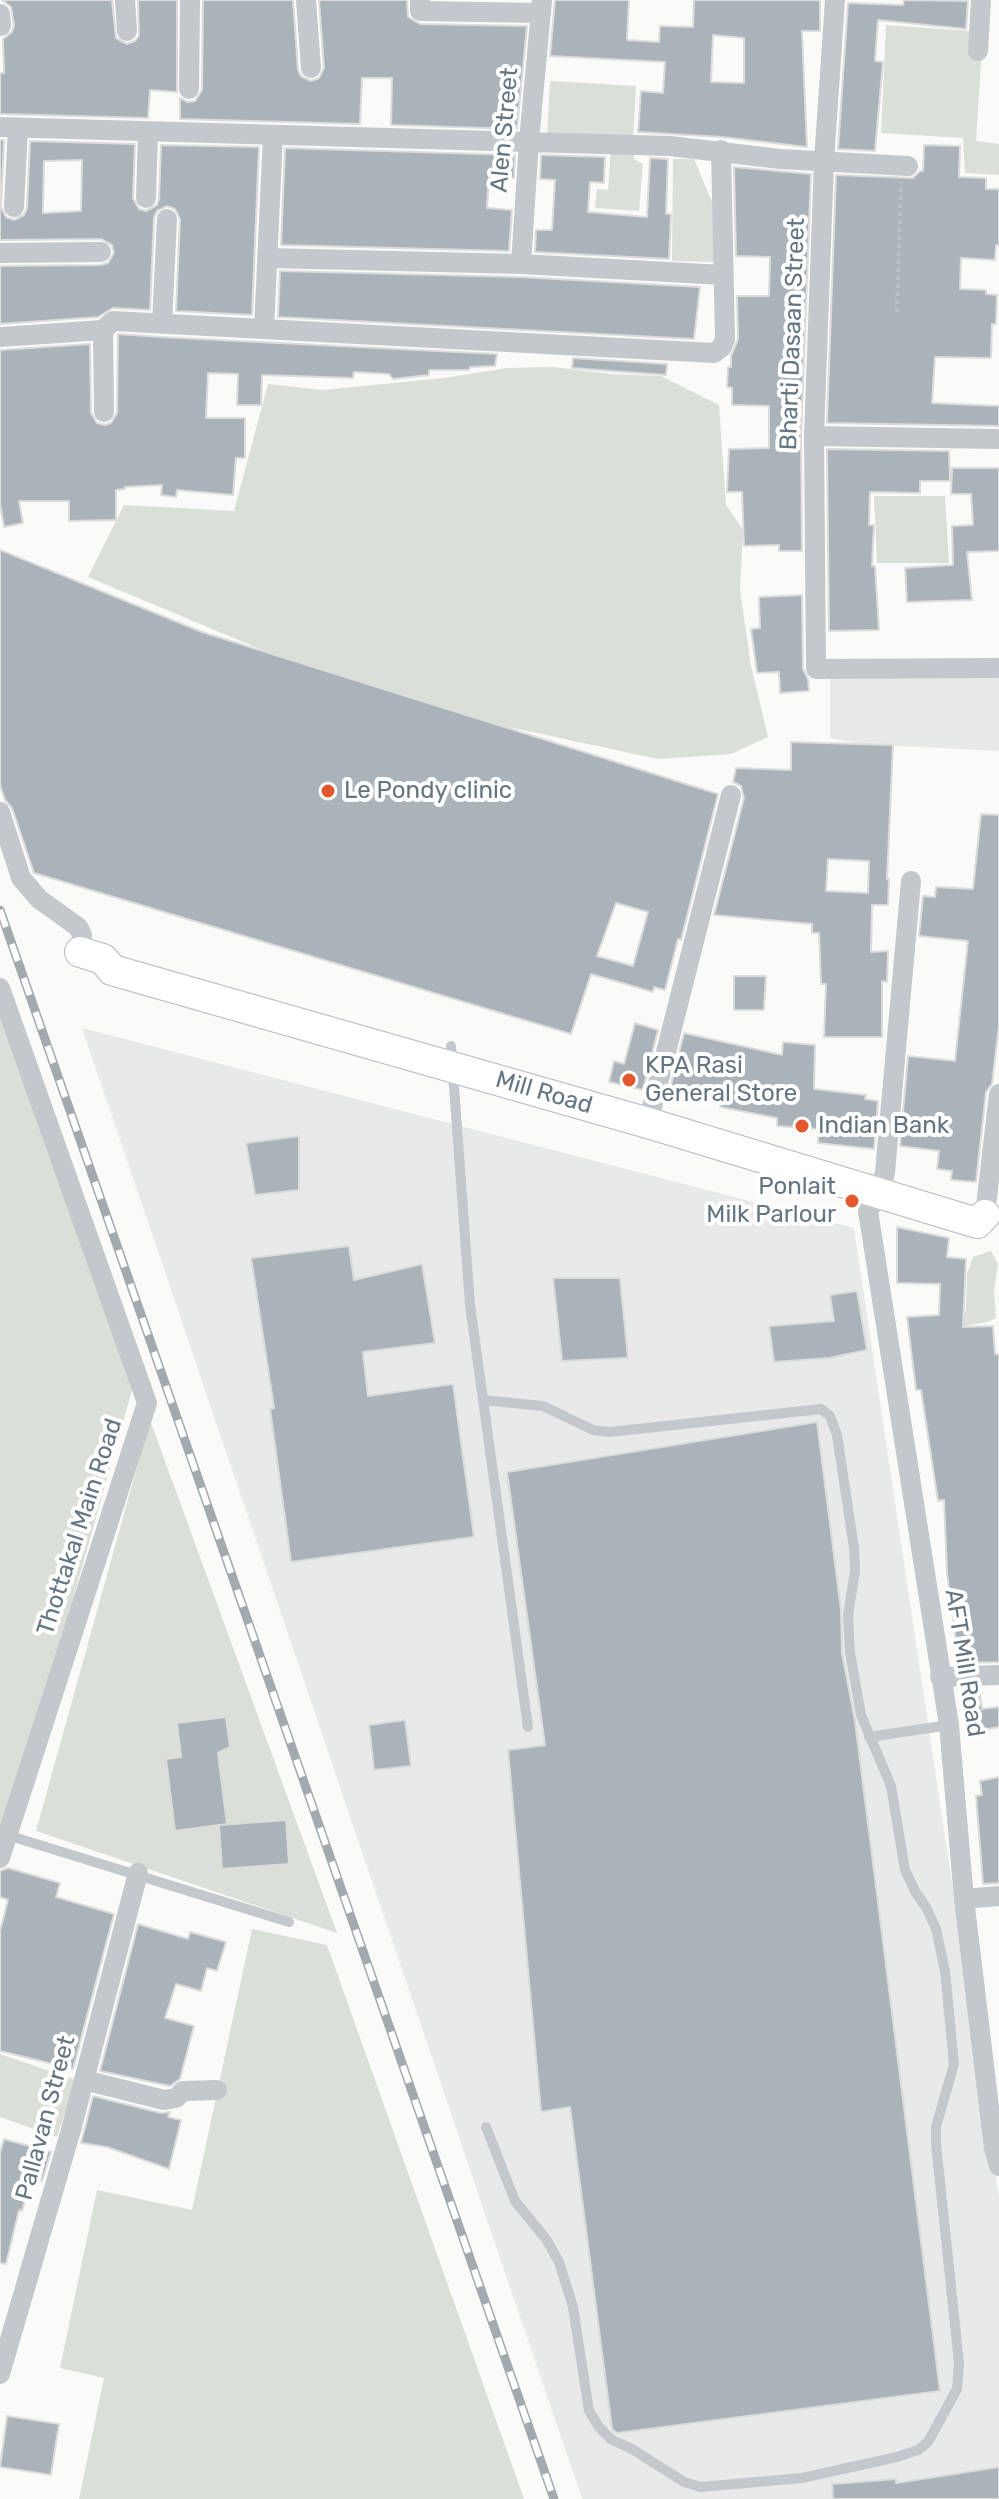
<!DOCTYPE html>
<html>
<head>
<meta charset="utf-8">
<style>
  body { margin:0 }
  canvas { display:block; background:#fafaf8 }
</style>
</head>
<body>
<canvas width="999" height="2499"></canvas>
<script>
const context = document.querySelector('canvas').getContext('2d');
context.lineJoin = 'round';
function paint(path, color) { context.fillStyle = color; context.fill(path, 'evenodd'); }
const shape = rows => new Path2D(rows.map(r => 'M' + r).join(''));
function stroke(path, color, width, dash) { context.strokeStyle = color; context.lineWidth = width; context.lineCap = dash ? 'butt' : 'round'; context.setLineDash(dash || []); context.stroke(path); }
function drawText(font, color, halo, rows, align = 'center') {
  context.font = font + ' Rubik,sans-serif'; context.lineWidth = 8; context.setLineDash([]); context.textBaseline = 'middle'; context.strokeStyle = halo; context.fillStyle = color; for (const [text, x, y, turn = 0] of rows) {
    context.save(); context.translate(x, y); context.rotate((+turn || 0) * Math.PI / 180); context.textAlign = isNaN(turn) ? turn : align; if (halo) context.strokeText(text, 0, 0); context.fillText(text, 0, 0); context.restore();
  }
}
paint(shape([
  [999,667,999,751,863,744,830,738,830,669],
  [82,1028,854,1228,999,2198,999,2499,582,2499]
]), '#e8e9e9');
paint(shape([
  [886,25,983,32,976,141,999,144,999,175,965,173,963,138,881,133],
  [550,81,636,86,633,142,547,137],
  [611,149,634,151,634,159,643,164,639,211,595,208,597,189,608,190],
  [673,159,694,159,715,209,714,262,672,261],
  [553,367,610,374,661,376,719,405,726,505,743,530,740,590,751,666,768,737,731,754,658,759,504,726,303,667,88,577,124,505,234,511,268,384,323,390,444,378,507,368],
  [874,496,945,496,949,563,877,563],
  [0,1012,132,1390,0,1858],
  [991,1251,998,1264,994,1290,996,1318,988,1322,965,1326,965,1350,956,1352,966,1308,967,1274,973,1257],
  [150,1420,337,1933,36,1831],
  [252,1929,327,1945,524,2499,79,2499,104,2378,60,2368,97,2190,192,2210],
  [0,2054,76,2080,57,2137,0,2117]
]), '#dadfd7');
const building = shape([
  [2,0,112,0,116,38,127,44,135,41,139,36,138,0,177,0,177,92,150,90,148,118,0,114,0,73,4,73,3,39,12,32,14,25,11,7,2,0],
  [203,0,293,0,298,70,301,76,311,81,319,78,324,68,319,0,407,0,408,17,420,24,527,26,517,129,391,125,392,78,362,78,360,124,180,119,180,98,188,102,195,101,202,90,203,0],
  [555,0,629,0,627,40,659,42,660,26,693,27,694,0,820,0,820,31,802,31,807,147,722,137,638,132,641,91,663,93,665,62,550,56,555,0],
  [713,35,744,38,744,83,711,82,713,35],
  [904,0,968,1,966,29,878,20,875,61,883,62,875,151,838,149,848,3,903,5,904,0],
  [0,140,4,140,1,207,6,217,14,220,24,215,27,208,30,141,135,144,133,198,139,209,146,211,157,205,159,199,161,145,259,147,252,315,176,311,180,219,175,209,167,206,157,211,154,218,150,310,113,308,98,317,0,324,0,266,101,265,108,263,114,253,112,245,101,239,0,240,0,140],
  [82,160,81,211,43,213,44,161,82,160],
  [924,145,960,146,959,177,986,178,986,189,999,189,999,245,996,245,995,260,961,258,960,289,986,290,986,294,997,295,996,324,992,324,991,358,935,357,932,403,999,406,999,426,827,423,836,175,913,178,920,171,923,171,924,145],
  [285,148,515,155,514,178,489,176,487,208,512,210,509,251,281,245,285,148],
  [541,155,605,157,604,183,590,182,588,212,647,217,650,158,668,159,666,214,671,214,669,259,535,252,536,230,552,230,555,180,540,179,541,155],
  [734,167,811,174,801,436,802,551,779,551,779,545,744,546,742,492,727,492,729,449,769,448,769,406,732,405,732,388,727,387,728,367,731,367,731,356,738,339,737,296,769,296,770,257,736,256,734,167],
  [280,271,520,277,700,287,694,339,278,317,280,271],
  [118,334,161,337,497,354,495,366,470,367,469,370,429,370,429,375,393,379,389,374,354,372,353,378,262,375,261,405,237,405,238,374,208,373,206,418,245,418,245,458,236,458,233,495,177,490,176,497,161,495,162,485,125,487,125,489,116,490,116,520,69,521,69,501,19,501,23,523,4,527,0,504,0,350,90,344,91,413,97,423,105,425,111,423,117,413,118,334],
  [573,358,667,364,666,375,572,368,573,358],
  [827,449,949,451,950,481,920,481,920,493,870,492,869,525,874,525,872,566,875,566,879,630,829,631,827,449],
  [952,468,999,468,999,551,967,552,972,600,907,602,905,568,953,565,952,526,973,525,971,494,951,494,952,468],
  [0,550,202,632,718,794,681,940,678,939,665,990,654,987,653,992,591,974,571,1034,34,873,12,808,5,800,0,785,0,550],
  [616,903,648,912,633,966,597,956,616,903],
  [802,595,803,669,808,679,809,691,780,693,779,672,757,673,751,629,760,628,759,597,802,595],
  [791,742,893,745,887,879,889,879,888,905,872,905,871,952,888,951,887,982,882,981,882,1037,824,1037,826,984,821,984,819,933,812,933,812,924,714,915,744,798,741,786,733,782,736,768,791,770,791,742],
  [828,859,869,861,868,893,826,891,828,859],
  [981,814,999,815,999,1025,992,1084,986,1092,976,1182,951,1180,952,1171,937,1169,939,1151,900,1146,908,1056,955,1061,968,941,919,936,923,896,935,897,936,887,973,889,981,814],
  [734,976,766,976,764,1010,734,1010,734,976],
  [635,1023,658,1030,643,1090,609,1082,614,1061,624,1064,635,1023],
  [684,1033,782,1055,783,1042,815,1045,814,1089,866,1095,865,1099,878,1101,874,1149,818,1143,819,1129,777,1126,777,1118,720,1107,721,1101,686,1094,685,1098,669,1093,684,1033],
  [299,1136,299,1190,255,1195,246,1143,299,1136],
  [897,1227,949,1238,947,1257,966,1259,963,1327,993,1326,995,1354,999,1354,999,1662,959,1663,947,1573,944,1500,938,1501,921,1390,916,1390,907,1317,939,1315,940,1284,897,1283,897,1227],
  [349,1246,354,1280,422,1264,435,1343,363,1352,368,1396,453,1384,474,1537,291,1562,270,1409,274,1408,251,1258,349,1246],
  [553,1278,620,1278,628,1358,562,1361,553,1278],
  [857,1291,867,1350,829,1358,774,1362,769,1326,834,1321,830,1295,857,1291],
  [817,1422,841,1610,842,1653,855,1721,940,2391,617,2433,612,2429,570,2107,541,2112,508,1750,545,1745,507,1472,817,1422],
  [963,1689,979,1689,982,1709,999,1707,999,1727,969,1732,963,1689],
  [226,1717,230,1747,218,1753,227,1824,220,1825,286,1820,289,1864,222,1869,219,1825,175,1831,166,1759,181,1757,177,1723,226,1717],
  [405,1720,411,1766,374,1770,369,1725,405,1720],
  [999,1777,999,1883,983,1884,976,1796,982,1795,980,1781,999,1777],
  [8,1868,60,1883,56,1897,114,1914,73,2069,0,2051,0,1931,8,1900,0,1897,0,1871,8,1868],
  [138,1924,188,1939,190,1932,226,1942,217,1971,207,1968,201,1991,176,1984,165,2018,194,2026,180,2079,170,2086,100,2071,138,1924],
  [93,2096,161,2113,170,2112,168,2117,181,2120,169,2169,107,2147,81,2143,93,2096],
  [4,2139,51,2152,42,2181,37,2180,35,2187,29,2185,22,2211,19,2210,6,2264,0,2263,0,2153,4,2139],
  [7,2416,59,2424,51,2475,0,2467,7,2416],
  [999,2467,999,2499,833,2499,832,2484,896,2479,896,2483,999,2467]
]);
paint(building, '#aab3b9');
stroke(building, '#dcdcda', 2);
const secondary = shape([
  [80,952,103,959,112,970,648,1123,977,1223,985,1215]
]);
stroke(secondary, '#b3babf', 32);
stroke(shape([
  [897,312,901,182]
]), '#bbbfc2', 4, [4, 4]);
stroke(shape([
  [451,1046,470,1305,528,1727],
  [483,1400,543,1406,593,1430,610,1432,821,1409,830,1416,837,1435,854,1548,855,1571,848,1615,850,1652,861,1715,891,1786,905,1870,916,1893,926,1907,936,1929,945,1971,954,2064,936,2127,936,2144,959,2363,957,2389,928,2442,918,2450,897,2457,802,2478,700,2487,684,2482,632,2449,612,2440,599,2427,589,2411,573,2307,559,2262,546,2239,515,2201,486,2127],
  [869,1737,949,1725],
  [7,1835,289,1922]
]), '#c3c8cc', 10);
stroke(shape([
  [125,0,127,31],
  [306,0,311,68],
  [420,0,420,11,541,13],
  [835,0,824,161,814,436,816,669,999,668],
  [0,14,1,26],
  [978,51,981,0],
  [189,89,190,0],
  [0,127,670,146,780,159,908,166],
  [146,198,148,131],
  [14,207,18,128],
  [0,253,101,252],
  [268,258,521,264,723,275],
  [521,264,529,141,542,0],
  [162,324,167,219],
  [264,329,273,135],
  [103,330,104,412],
  [0,337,103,330,113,321,714,353,722,347,725,339,721,150],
  [814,436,999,439],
  [0,812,21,878,39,899,78,927,82,935,80,952],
  [911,881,885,1172,880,1192,868,1211,949,1725,964,1899,994,2148,999,2166],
  [0,988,147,1403,0,1858],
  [648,1123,731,795],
  [985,1215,999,1094],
  [940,1677,999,1675],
  [964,1899,999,1896],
  [84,2080,164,2100,176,2098,183,2091,217,2090],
  [0,2374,71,2130,138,1873]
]), '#c3c8cc', 20);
stroke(secondary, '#fff', 30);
const rail = shape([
  [0,910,554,2499]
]);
stroke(rail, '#a2aab0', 9);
stroke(rail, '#fff', 6, [18]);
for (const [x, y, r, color] of [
  [328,791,8,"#e4572e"],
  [629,1080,8,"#e4572e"],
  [802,1126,8,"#e4572e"],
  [852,1201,8,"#e4572e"]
]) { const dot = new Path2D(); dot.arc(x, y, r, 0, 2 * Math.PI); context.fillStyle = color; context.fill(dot); stroke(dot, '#fff', 3); }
drawText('24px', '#657683', '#fff', [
  ["Alen Street",505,130,-85],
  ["Bharti Dasaan Street",793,334,-88],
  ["Mill Road",544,1093,16],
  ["Thottakal Main Road",80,1527,-72],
  ["AFT Mill Road",964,1663,81],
  ["Pallavan Street",46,2118,-75]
]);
drawText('24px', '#657683', '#fff', [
  ["Le Pondy clinic",344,791],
  ["KPA Rasi",645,1066],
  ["General Store",645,1094],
  ["Indian Bank",818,1126],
  ["Ponlait",836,1187,"right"],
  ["Milk Parlour",836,1215,"right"]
], 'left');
</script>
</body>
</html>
